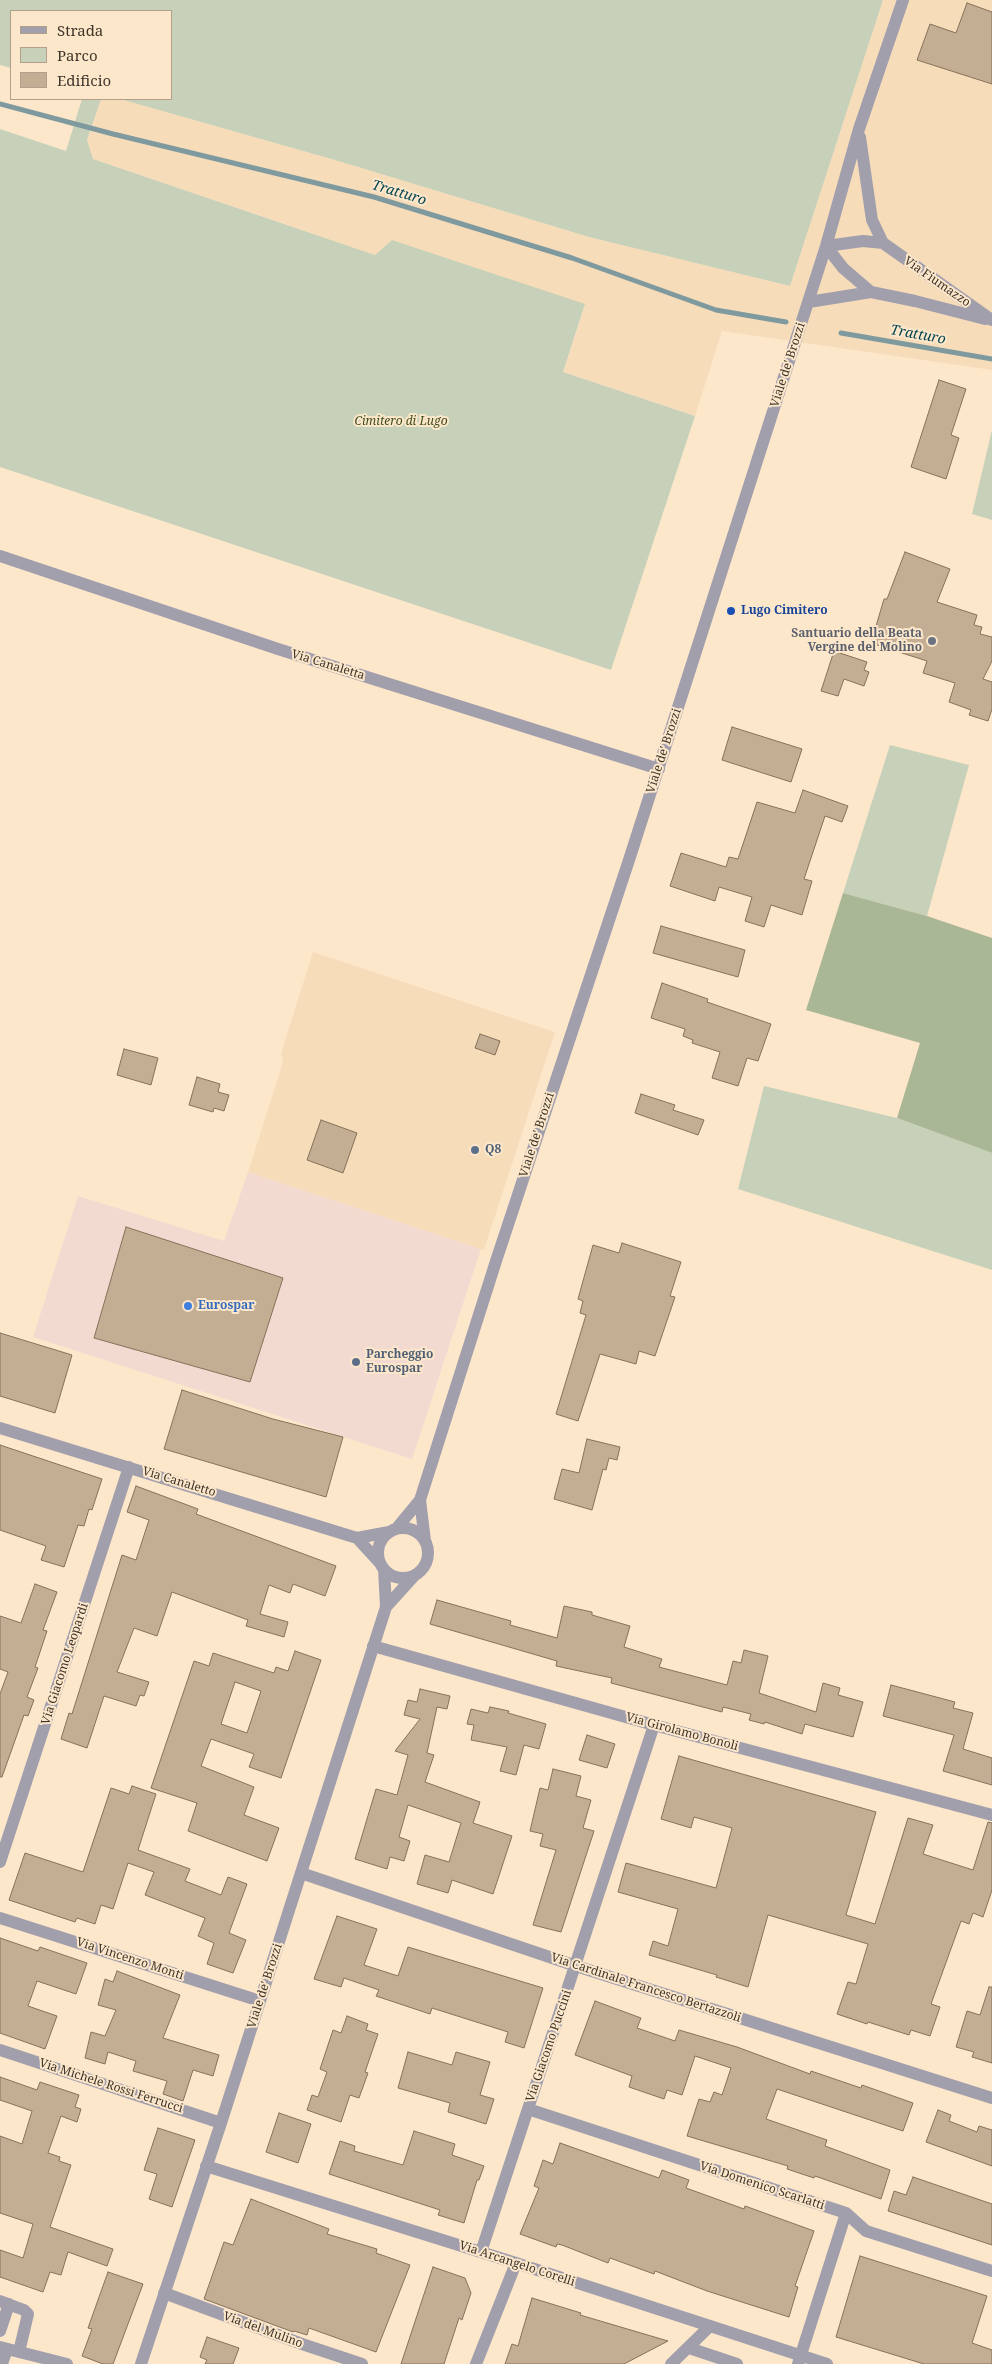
<!DOCTYPE html>
<html>
<head>
<meta charset="utf-8">
<style>
  body { margin:0 }
  #map { position:relative; width:992px; height:2364px; overflow:hidden; background:#fde7cb; font-family:"Noto Serif",serif }
  canvas { display:block }
  .legend { position:absolute; left:10px; top:10px; width:162px; height:90px; box-sizing:border-box; background:#fde7cb; border:1px solid #b1a08b; margin:0; padding:6px 9px; list-style:none; font-size:15px; color:#3e352b }
  .legend li { display:flex; align-items:center; gap:10px; height:25px }
  .legend b { width:25px; border:1px solid #b1a08b }
</style>
</head>
<body>
<div id="map">
<canvas width="992" height="2364"></canvas>
<ul class="legend">
<li><b style="height:6px;background:#a29fad"></b>Strada</li>
<li><b style="height:14px;background:#c7d1b9"></b>Parco</li>
<li><b style="height:14px;background:#c3ae94"></b>Edificio</li>
</ul>
</div>
<script>
const context = document.querySelector('canvas').getContext('2d');
context.lineJoin = 'round';
function paint(path, color) { context.fillStyle = color; context.fill(path, 'evenodd'); }
const shape = rows => new Path2D(rows.map(r => 'M' + r).join(''));
function stroke(path, color, width, dash) { context.strokeStyle = color; context.lineWidth = width; context.lineCap = dash ? 'butt' : 'round'; context.setLineDash(dash || []); context.stroke(path); }
function drawText(font, color, halo, rows, align = 'center') {
  context.font = font + ' "Noto Serif",serif'; context.lineWidth = 4; context.setLineDash([]); context.textBaseline = 'middle'; context.strokeStyle = halo; context.fillStyle = color; for (const [text, x, y, turn = 0] of rows) {
    context.save(); context.translate(x, y); context.rotate((+turn || 0) * Math.PI / 180); context.textAlign = isNaN(turn) ? turn : align; if (halo) context.strokeText(text, 0, 0); context.fillText(text, 0, 0); context.restore();
  }
}
paint(shape([
  [248,1172,481,1249,412,1459,33,1337,78,1196,224,1241]
]), '#f3dad1');
paint(shape([
  [883,0,992,0,992,370,722,331,695,416,563,372,585,305,392,240,375,255,93,159,87,140,101,99,120,99,335,160,589,237,790,286],
  [313,952,555,1032,484,1250,248,1172,283,1062,281,1053]
]), '#f7dcba');
paint(shape([
  [0,0,883,0,790,286,589,237,335,160,120,99,171,99,171,11,11,11,11,68,0,65],
  [82,99,101,99,87,140,93,159,375,255,392,240,585,304,563,372,695,416,611,670,0,467,0,129,66,151],
  [992,430,992,520,972,514],
  [890,745,969,765,927,916,843,893],
  [764,1086,897,1118,992,1153,992,1270,738,1189]
]), '#c7d1b9');
paint(shape([
  [843,893,927,916,992,938,992,1153,897,1118,920,1043,806,1010]
]), '#aab796');
stroke(shape([
  [0,104,113,134,374,197,572,258,716,310,786,322],
  [841,333,992,359]
]), '#7f9a9f', 5);
const building = shape([
  [967,3,992,12,992,84,917,60,930,24,956,33,967,3],
  [939,380,966,389,951,435,959,438,946,479,911,467,939,380],
  [905,552,950,569,937,602,977,615,974,625,982,627,980,634,992,637,992,661,983,679,992,682,992,709,988,721,969,715,971,710,949,702,955,683,923,673,927,661,871,643,884,599,887,599,905,552],
  [834,651,867,662,864,670,869,672,864,686,844,679,838,696,821,691,834,651],
  [732,727,802,749,791,782,722,760,732,727],
  [803,790,848,806,842,822,825,816,804,879,812,881,802,915,771,905,764,927,745,921,752,897,719,887,715,901,670,886,681,853,726,867,729,857,738,859,757,802,795,813,803,790],
  [661,926,745,950,738,977,653,953,661,926],
  [662,983,708,999,707,1002,771,1024,758,1061,747,1058,738,1086,712,1078,720,1052,692,1043,693,1040,683,1036,685,1029,651,1018,662,983],
  [480,1034,500,1041,495,1055,475,1048,480,1034],
  [124,1049,158,1058,151,1085,117,1075,124,1049],
  [197,1077,220,1084,218,1092,229,1095,224,1111,214,1108,213,1112,189,1105,197,1077],
  [641,1094,675,1105,673,1110,704,1120,698,1135,635,1113,641,1094],
  [321,1120,357,1133,343,1173,307,1160,321,1120],
  [126,1227,283,1278,250,1382,94,1338,126,1227],
  [622,1243,681,1262,670,1296,675,1297,655,1356,639,1351,636,1364,600,1354,578,1421,556,1414,586,1315,580,1313,583,1301,578,1299,593,1245,619,1253,622,1243],
  [0,1333,72,1355,55,1413,0,1396,0,1333],
  [182,1390,273,1419,343,1437,326,1497,164,1449,182,1390],
  [587,1439,620,1447,617,1460,609,1458,606,1470,603,1469,592,1510,554,1499,562,1469,579,1473,587,1439],
  [0,1445,102,1479,92,1510,89,1509,84,1526,78,1525,64,1567,41,1560,46,1546,0,1530,0,1445],
  [136,1486,198,1509,196,1514,336,1566,325,1596,293,1584,290,1593,269,1585,260,1614,288,1622,284,1637,246,1626,248,1620,172,1592,157,1636,134,1628,117,1672,149,1682,144,1696,140,1695,136,1706,104,1696,87,1748,61,1739,69,1713,72,1714,122,1555,136,1560,149,1520,127,1512,136,1486],
  [35,1584,57,1592,43,1630,47,1631,35,1667,38,1668,27,1697,34,1700,28,1716,24,1715,2,1777,0,1777,0,1694,8,1672,0,1669,0,1616,21,1623,35,1584],
  [437,1600,511,1621,510,1625,557,1638,564,1606,592,1612,592,1615,630,1626,624,1647,662,1659,659,1667,727,1685,733,1661,741,1663,744,1650,768,1656,759,1693,816,1712,823,1683,840,1688,838,1695,863,1702,853,1737,805,1724,802,1734,765,1722,764,1724,749,1720,751,1714,723,1707,722,1712,611,1683,612,1678,556,1666,557,1661,430,1624,437,1600],
  [295,1651,321,1660,281,1778,249,1767,254,1754,211,1739,201,1766,254,1787,244,1815,279,1828,267,1861,188,1831,197,1803,151,1788,194,1661,209,1666,213,1653,274,1673,276,1667,288,1671,295,1651],
  [235,1682,261,1691,247,1733,221,1724,235,1682],
  [891,1685,955,1702,953,1708,973,1713,963,1749,992,1758,992,1785,943,1771,954,1735,883,1716,891,1685],
  [420,1689,450,1696,447,1709,437,1707,427,1753,434,1755,425,1782,480,1802,473,1823,512,1836,493,1894,452,1880,448,1893,417,1884,425,1855,449,1862,461,1823,408,1805,399,1837,410,1841,404,1861,390,1857,387,1869,355,1859,376,1789,397,1795,408,1755,395,1751,420,1719,404,1715,408,1700,417,1702,420,1689],
  [490,1707,509,1711,508,1713,546,1724,539,1749,524,1745,516,1775,500,1771,507,1747,471,1740,474,1725,467,1724,471,1709,488,1713,490,1707],
  [587,1735,615,1744,607,1768,579,1760,587,1735],
  [679,1756,876,1812,846,1915,875,1924,908,1818,933,1825,923,1854,973,1870,988,1822,992,1823,992,1890,983,1917,973,1913,969,1924,961,1921,931,2004,940,2007,930,2036,911,2030,909,2035,868,2022,867,2024,837,2014,848,1982,856,1984,868,1944,768,1915,748,1987,716,1977,717,1975,649,1955,653,1941,668,1946,678,1909,618,1892,626,1863,716,1888,732,1828,694,1817,691,1828,661,1819,679,1756],
  [553,1769,581,1776,576,1796,591,1800,583,1828,594,1831,561,1932,533,1925,556,1850,540,1846,543,1834,530,1831,540,1788,548,1790,553,1769],
  [132,1786,156,1794,138,1850,190,1869,185,1881,221,1895,228,1877,247,1884,229,1933,246,1940,233,1973,207,1964,214,1943,198,1936,205,1918,145,1895,154,1872,128,1863,113,1909,101,1905,95,1924,77,1918,75,1922,9,1900,25,1853,83,1872,111,1788,129,1794,132,1786],
  [337,1916,377,1929,364,1965,398,1976,408,1947,543,1988,524,2048,505,2042,508,2032,432,2008,430,2014,376,1996,379,1990,344,1978,341,1987,314,1979,337,1916],
  [0,1938,38,1951,40,1947,87,1963,76,1994,37,1981,28,2006,57,2016,45,2049,0,2033,0,1938],
  [117,1971,180,1995,163,2038,219,2055,213,2076,193,2070,183,2101,163,2094,167,2081,133,2071,136,2061,108,2052,105,2064,85,2058,91,2032,105,2036,116,2010,98,2005,105,1979,113,1982,117,1971],
  [989,1987,992,1987,992,2063,972,2057,974,2052,956,2047,967,2011,980,2015,989,1987],
  [595,2001,641,2018,637,2028,675,2041,679,2030,737,2047,810,2074,811,2071,861,2088,862,2085,913,2103,903,2131,777,2089,766,2119,827,2140,825,2146,890,2170,881,2199,815,2176,814,2178,787,2169,788,2166,687,2136,699,2099,710,2102,714,2092,722,2095,731,2068,695,2056,682,2095,667,2090,664,2099,629,2087,632,2076,575,2055,595,2001],
  [347,2016,368,2024,366,2030,378,2034,365,2072,368,2073,359,2098,350,2095,341,2122,307,2110,312,2095,318,2097,327,2072,320,2069,333,2030,341,2033,347,2016],
  [408,2052,452,2065,456,2052,490,2062,480,2095,494,2099,486,2124,448,2112,450,2103,398,2088,408,2052],
  [0,2077,37,2090,40,2082,79,2095,75,2107,81,2109,77,2122,61,2116,48,2153,60,2157,59,2161,71,2165,50,2227,113,2249,107,2266,68,2252,61,2275,50,2272,43,2292,0,2277,0,2250,23,2258,33,2224,0,2213,0,2136,22,2144,32,2111,0,2100,0,2077],
  [938,2110,951,2115,949,2121,977,2132,979,2126,992,2130,992,2166,926,2142,938,2110],
  [279,2113,311,2124,298,2163,266,2152,279,2113],
  [158,2128,195,2140,172,2207,149,2199,157,2174,144,2170,158,2128],
  [414,2131,455,2144,452,2155,484,2166,479,2180,477,2180,464,2223,438,2215,440,2210,329,2174,340,2141,355,2146,354,2151,403,2165,414,2131],
  [560,2143,659,2178,662,2170,689,2180,686,2188,744,2209,745,2206,814,2231,795,2286,798,2287,789,2317,707,2291,655,2271,654,2274,610,2258,608,2263,562,2245,557,2244,556,2247,520,2234,539,2188,534,2186,543,2160,553,2164,560,2143],
  [913,2177,992,2204,992,2245,888,2211,894,2191,906,2195,913,2177],
  [251,2199,329,2229,327,2234,377,2249,376,2253,410,2265,376,2352,309,2328,307,2335,294,2331,293,2332,204,2299,224,2242,233,2245,251,2199],
  [860,2256,987,2296,972,2343,992,2350,992,2364,924,2364,836,2337,860,2256],
  [433,2267,465,2278,471,2293,462,2320,459,2318,444,2364,401,2364,433,2267],
  [108,2272,143,2284,113,2364,103,2364,82,2356,92,2329,88,2328,108,2272],
  [532,2298,581,2313,580,2315,668,2341,624,2364,505,2364,512,2344,518,2346,532,2298],
  [207,2337,239,2348,233,2364,205,2364,207,2360,200,2357,207,2337]
]);
paint(building, '#c3ae94');
stroke(building, '#857259', 1);
stroke(shape([
  [860,137,872,220,883,243],
  [826,246,863,241,883,243,992,320],
  [826,246,843,268,871,292],
  [809,302,871,292,915,301,985,319],
  [0,556,278,649,659,769],
  [0,1428,357,1538,389,1532],
  [420,1500,425,1541],
  '378 1553a25 25 0 1 1 50 0a25 25 0 1 1-50 0Z',
  [396,1529,420,1500,496,1261,629,860,826,246,859,129,903,0],
  [357,1538,379,1562],
  [386,1607,414,1576],
  [373,1646,654,1725,992,1815],
  [0,1862,129,1467],
  [301,1873,576,1966,992,2098],
  [0,1918,260,2001],
  [0,2050,221,2123],
  [528,2109,846,2213,866,2231,992,2271],
  [206,2166,516,2263,827,2364],
  [481,2252,654,1725],
  [164,2293,302,2344,362,2364],
  [0,2301,24,2310,28,2314,19,2352],
  [0,2331,9,2304],
  [0,2347,67,2364],
  [689,2348,737,2364],
  [2,2364,7,2349],
  [141,2364,221,2123,386,1607,384,1569],
  [476,2364,516,2263],
  [671,2364,709,2327],
  [798,2364,846,2213]
]), '#a29fad', 12);
for (const [x, y, r, color] of [
  [731,611,5,"#1a4fb4"],
  [932,641,5,"#6b7280"],
  [475,1150,5,"#5c6f8a"],
  [188,1306,5,"#3f7fe0"],
  [356,1362,5,"#5c6f8a"]
]) { const dot = new Path2D(); dot.arc(x, y, r, 0, 2 * Math.PI); context.fillStyle = color; context.fill(dot); stroke(dot, '#fde7cb', 2); }
drawText('12px', '#3e352b', '#fde7cb', [
  ["Via Fiumazzo",937,282,35],
  ["Viale de' Brozzi",788,365,-72],
  ["Via Canaletta",328,665,17],
  ["Viale de' Brozzi",664,751,-72],
  ["Viale de' Brozzi",537,1135,-72],
  ["Via Canaletto",179,1482,17],
  ["Via Giacomo Leopardi",65,1664,-72],
  ["Via Girolamo Bonoli",682,1732,15],
  ["Via Vincenzo Monti",130,1959,18],
  ["Viale de' Brozzi",265,1986,-72],
  ["Via Cardinale Francesco Bertazzoli",646,1988,18],
  ["Via Giacomo Puccini",549,2046,-71],
  ["Via Michele Rossi Ferrucci",111,2086,18],
  ["Via Domenico Scarlatti",762,2186,18],
  ["Via Arcangelo Corelli",517,2264,18],
  ["Via del Mulino",263,2330,20]
]);
drawText('italic 12px', '#3c4c19', '#fde7cb', [
  ["Cimitero di Lugo",401,422]
]);
drawText('bold 12px', '#164399', '#fde7cb', [
  ["Lugo Cimitero",741,611]
], 'left');
drawText('bold 12px', '#5b616d', '#fde7cb', [
  ["Santuario della Beata",922,634],
  ["Vergine del Molino",922,648]
], 'right');
drawText('bold 12px', '#4e5e75', '#fde7cb', [
  ["Q8",485,1150],
  ["Parcheggio",366,1355],
  ["Eurospar",366,1369]
], 'left');
drawText('bold 12px', '#366cbe', '#fde7cb', [
  ["Eurospar",198,1306]
], 'left');
drawText('italic 14px', '#024550', '#fde7cb', [
  ["Tratturo",399,193,17],
  ["Tratturo",918,335,10]
]);
</script>
</body>
</html>
